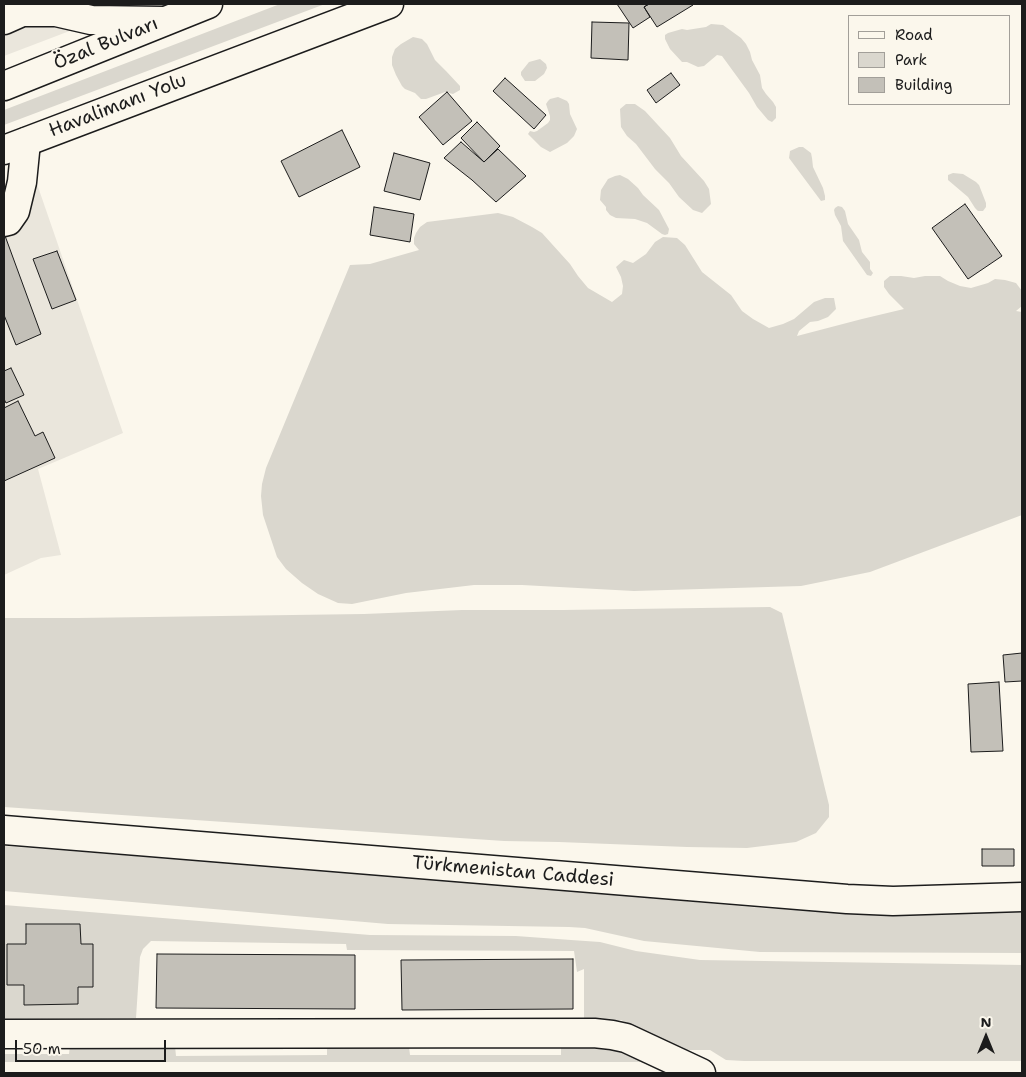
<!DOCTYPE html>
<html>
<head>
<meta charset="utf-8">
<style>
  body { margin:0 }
  #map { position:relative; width:1026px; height:1077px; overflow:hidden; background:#fbf7ec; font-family:"Shantell Sans",sans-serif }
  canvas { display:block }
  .frame { position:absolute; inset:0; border:5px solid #1c1c1c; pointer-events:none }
  .legend { position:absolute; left:848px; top:15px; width:162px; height:90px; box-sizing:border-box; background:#fbf7ec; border:1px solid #a29f99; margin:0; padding:6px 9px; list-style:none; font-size:15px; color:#1c1c1c }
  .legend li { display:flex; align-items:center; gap:10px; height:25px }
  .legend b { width:25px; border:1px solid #a29f99 }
  .north { position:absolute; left:961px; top:1012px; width:50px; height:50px; -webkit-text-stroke:4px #fbf7ec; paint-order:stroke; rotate:0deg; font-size:14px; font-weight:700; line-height:20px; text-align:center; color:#1c1c1c }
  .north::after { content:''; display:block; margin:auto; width:18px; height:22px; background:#1c1c1c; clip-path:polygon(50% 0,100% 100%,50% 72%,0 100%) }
  .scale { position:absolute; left:15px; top:1040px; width:151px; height:22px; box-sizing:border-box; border:2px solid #1c1c1c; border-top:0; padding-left:6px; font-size:15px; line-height:18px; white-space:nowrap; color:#1c1c1c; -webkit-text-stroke:4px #fbf7ec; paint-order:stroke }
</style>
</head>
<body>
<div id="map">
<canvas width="1026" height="1077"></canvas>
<div class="frame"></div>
<ul class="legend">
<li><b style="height:6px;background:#fbf7ec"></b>Road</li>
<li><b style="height:14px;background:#dad7ce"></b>Park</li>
<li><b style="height:14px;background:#c3c0b8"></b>Building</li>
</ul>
<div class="north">N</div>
<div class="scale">50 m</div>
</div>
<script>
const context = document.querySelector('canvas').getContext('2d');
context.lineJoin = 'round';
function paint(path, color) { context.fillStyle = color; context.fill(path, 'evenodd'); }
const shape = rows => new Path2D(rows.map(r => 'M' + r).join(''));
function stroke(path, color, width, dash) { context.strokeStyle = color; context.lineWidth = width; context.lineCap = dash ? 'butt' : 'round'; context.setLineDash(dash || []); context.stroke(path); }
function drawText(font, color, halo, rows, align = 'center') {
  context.font = font + ' "Shantell Sans",sans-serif'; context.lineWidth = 4; context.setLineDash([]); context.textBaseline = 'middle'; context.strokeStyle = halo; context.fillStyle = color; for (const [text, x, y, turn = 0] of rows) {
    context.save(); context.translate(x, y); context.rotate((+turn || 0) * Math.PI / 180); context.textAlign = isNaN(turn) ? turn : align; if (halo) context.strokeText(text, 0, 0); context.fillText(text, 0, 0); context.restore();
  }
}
paint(shape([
  [4,4,122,4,122,11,4,56],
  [36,181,123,433,38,469,61,555,41,558,4,575,4,193]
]), '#eae6dc');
paint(shape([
  [280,4,325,4,4,125,4,110],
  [711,24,723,25,741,38,746,44,750,52,752,60,760,75,762,88,766,94,773,102,776,107,776,118,772,122,768,120,757,107,749,93,722,56,717,55,704,66,698,67,687,62,682,62,670,49,665,39,665,35,668,33,682,29,687,30,706,27],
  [413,37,422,39,427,44,435,60,446,71,460,86,460,90,453,94,445,92,426,99,421,99,415,93,405,89,402,86,396,75,392,65,392,57,395,49,401,44],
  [540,59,546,64,547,68,544,74,535,81,525,81,521,75,521,72,529,62],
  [558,97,567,101,569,104,570,114,577,129,574,136,567,143,550,152,541,147,528,134,530,131,534,132,537,131,548,123,550,120,550,116,546,104,548,101,550,99],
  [626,104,635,104,645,111,670,138,681,156,704,181,709,189,711,204,702,213,693,210,679,197,669,183,655,169,636,144,627,136,621,127,620,109],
  [799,147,803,147,811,153,812,158,813,167,823,188,825,196,825,200,821,201,789,158,790,151],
  [953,173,963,174,976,182,979,185,986,203,986,207,983,211,978,211,975,208,968,197,948,180,948,175],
  [620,175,628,179,638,188,643,195,659,210,669,229,668,234,665,235,662,234,647,223,635,219,616,218,610,215,606,210,606,207,600,200,601,190,608,179,615,176],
  [838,206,842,207,845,211,848,224,859,240,862,252,870,262,870,269,873,273,871,276,867,275,843,241,841,226,835,215,834,210,835,208],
  [498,213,513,217,532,227,542,233,570,264,578,276,588,288,612,302,622,294,623,286,621,277,616,267,624,260,633,263,646,254,655,242,663,237,677,238,685,245,702,272,731,295,742,311,753,319,769,328,783,324,794,319,814,302,825,298,834,298,836,309,828,317,818,321,810,322,799,331,797,336,862,319,904,309,889,294,884,287,884,281,890,276,901,276,914,278,925,276,940,276,948,281,960,286,971,288,988,283,995,279,1005,280,1016,283,1022,291,1022,306,1016,311,1022,312,1022,515,870,572,801,586,634,591,522,585,474,585,406,593,352,604,338,603,318,594,302,583,286,569,277,557,263,515,261,496,262,484,266,468,350,265,370,264,419,250,414,244,414,238,416,233,420,227,427,222],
  [770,607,782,613,829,805,829,817,816,833,796,842,747,848,687,847,559,842,504,841,4,807,4,618,78,618,364,614,462,610,563,610],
  [4,846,463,881,761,908,889,915,1022,912,1022,953,760,952,644,941,585,928,569,927,388,924,4,891],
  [4,905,370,935,516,936,571,940,600,942,636,951,700,960,1022,965,1022,1061,744,1061,726,1060,710,1050,687,1050,677,1047,621,1020,584,1020,584,969,577,972,574,951,347,950,346,944,151,941,143,949,140,957,136,1018,4,1019],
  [70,1045,175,1046,176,1056,327,1055,327,1046,409,1047,410,1055,561,1055,561,1046,608,1045,649,1062,4,1062,4,1054,69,1054]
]), '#dad7ce');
const building = shape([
  [617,4,649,4,644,7,650,17,633,28,617,4],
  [649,4,692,4,693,5,657,27,644,7,649,4],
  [592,22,629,23,628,60,591,58,592,22],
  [671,73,680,85,656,103,647,90,671,73],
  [505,78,546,115,534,129,493,91,505,78],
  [447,92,472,121,443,145,419,117,447,92],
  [477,122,500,146,484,162,461,138,477,122],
  [342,130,360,167,299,197,281,161,342,130],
  [461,142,484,162,498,149,526,176,496,202,472,180,444,158,461,142],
  [394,153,430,163,420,200,384,191,394,153],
  [965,204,1002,256,968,279,932,228,965,204],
  [374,207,414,214,410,242,370,235,374,207],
  [4,233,41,334,16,345,4,315,4,233],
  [57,251,76,300,52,309,33,259,57,251],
  [11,368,24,395,6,403,4,399,4,371,11,368],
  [18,401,35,436,43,432,55,458,4,481,4,408,18,401],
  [1022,653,1022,681,1005,682,1003,655,1022,653],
  [999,682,1003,751,971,752,968,684,999,682],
  [982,849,1014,849,1014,866,982,866,982,849],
  [26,924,80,924,81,944,93,944,93,987,78,987,78,1004,24,1005,24,985,7,985,7,944,26,944,26,924],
  [157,954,355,955,355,1009,156,1008,157,954],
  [573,959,573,1009,402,1010,401,960,573,959]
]);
paint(building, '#c3c0b8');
stroke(building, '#1c1c1c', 1);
const minor = shape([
  [4,20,22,12,56,12,91,20,164,21],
  [4,222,8,221,15,211,22,182,26,142],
  [4,830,847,899,893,901,1022,897],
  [4,1034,594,1033,612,1035,626,1038,701,1073]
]);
const highway = shape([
  [4,86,208,4],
  [4,150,389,4]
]);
stroke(minor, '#1c1c1c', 31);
stroke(highway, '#1c1c1c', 31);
stroke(minor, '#fbf7ec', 28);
stroke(highway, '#fbf7ec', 28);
drawText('19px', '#1c1c1c', '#fbf7ec', [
  ["Özal Bulvarı",106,44,-22],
  ["Havalimanı Yolu",118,106,-21],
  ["Türkmenistan Caddesi",513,872,5]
]);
</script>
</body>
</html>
